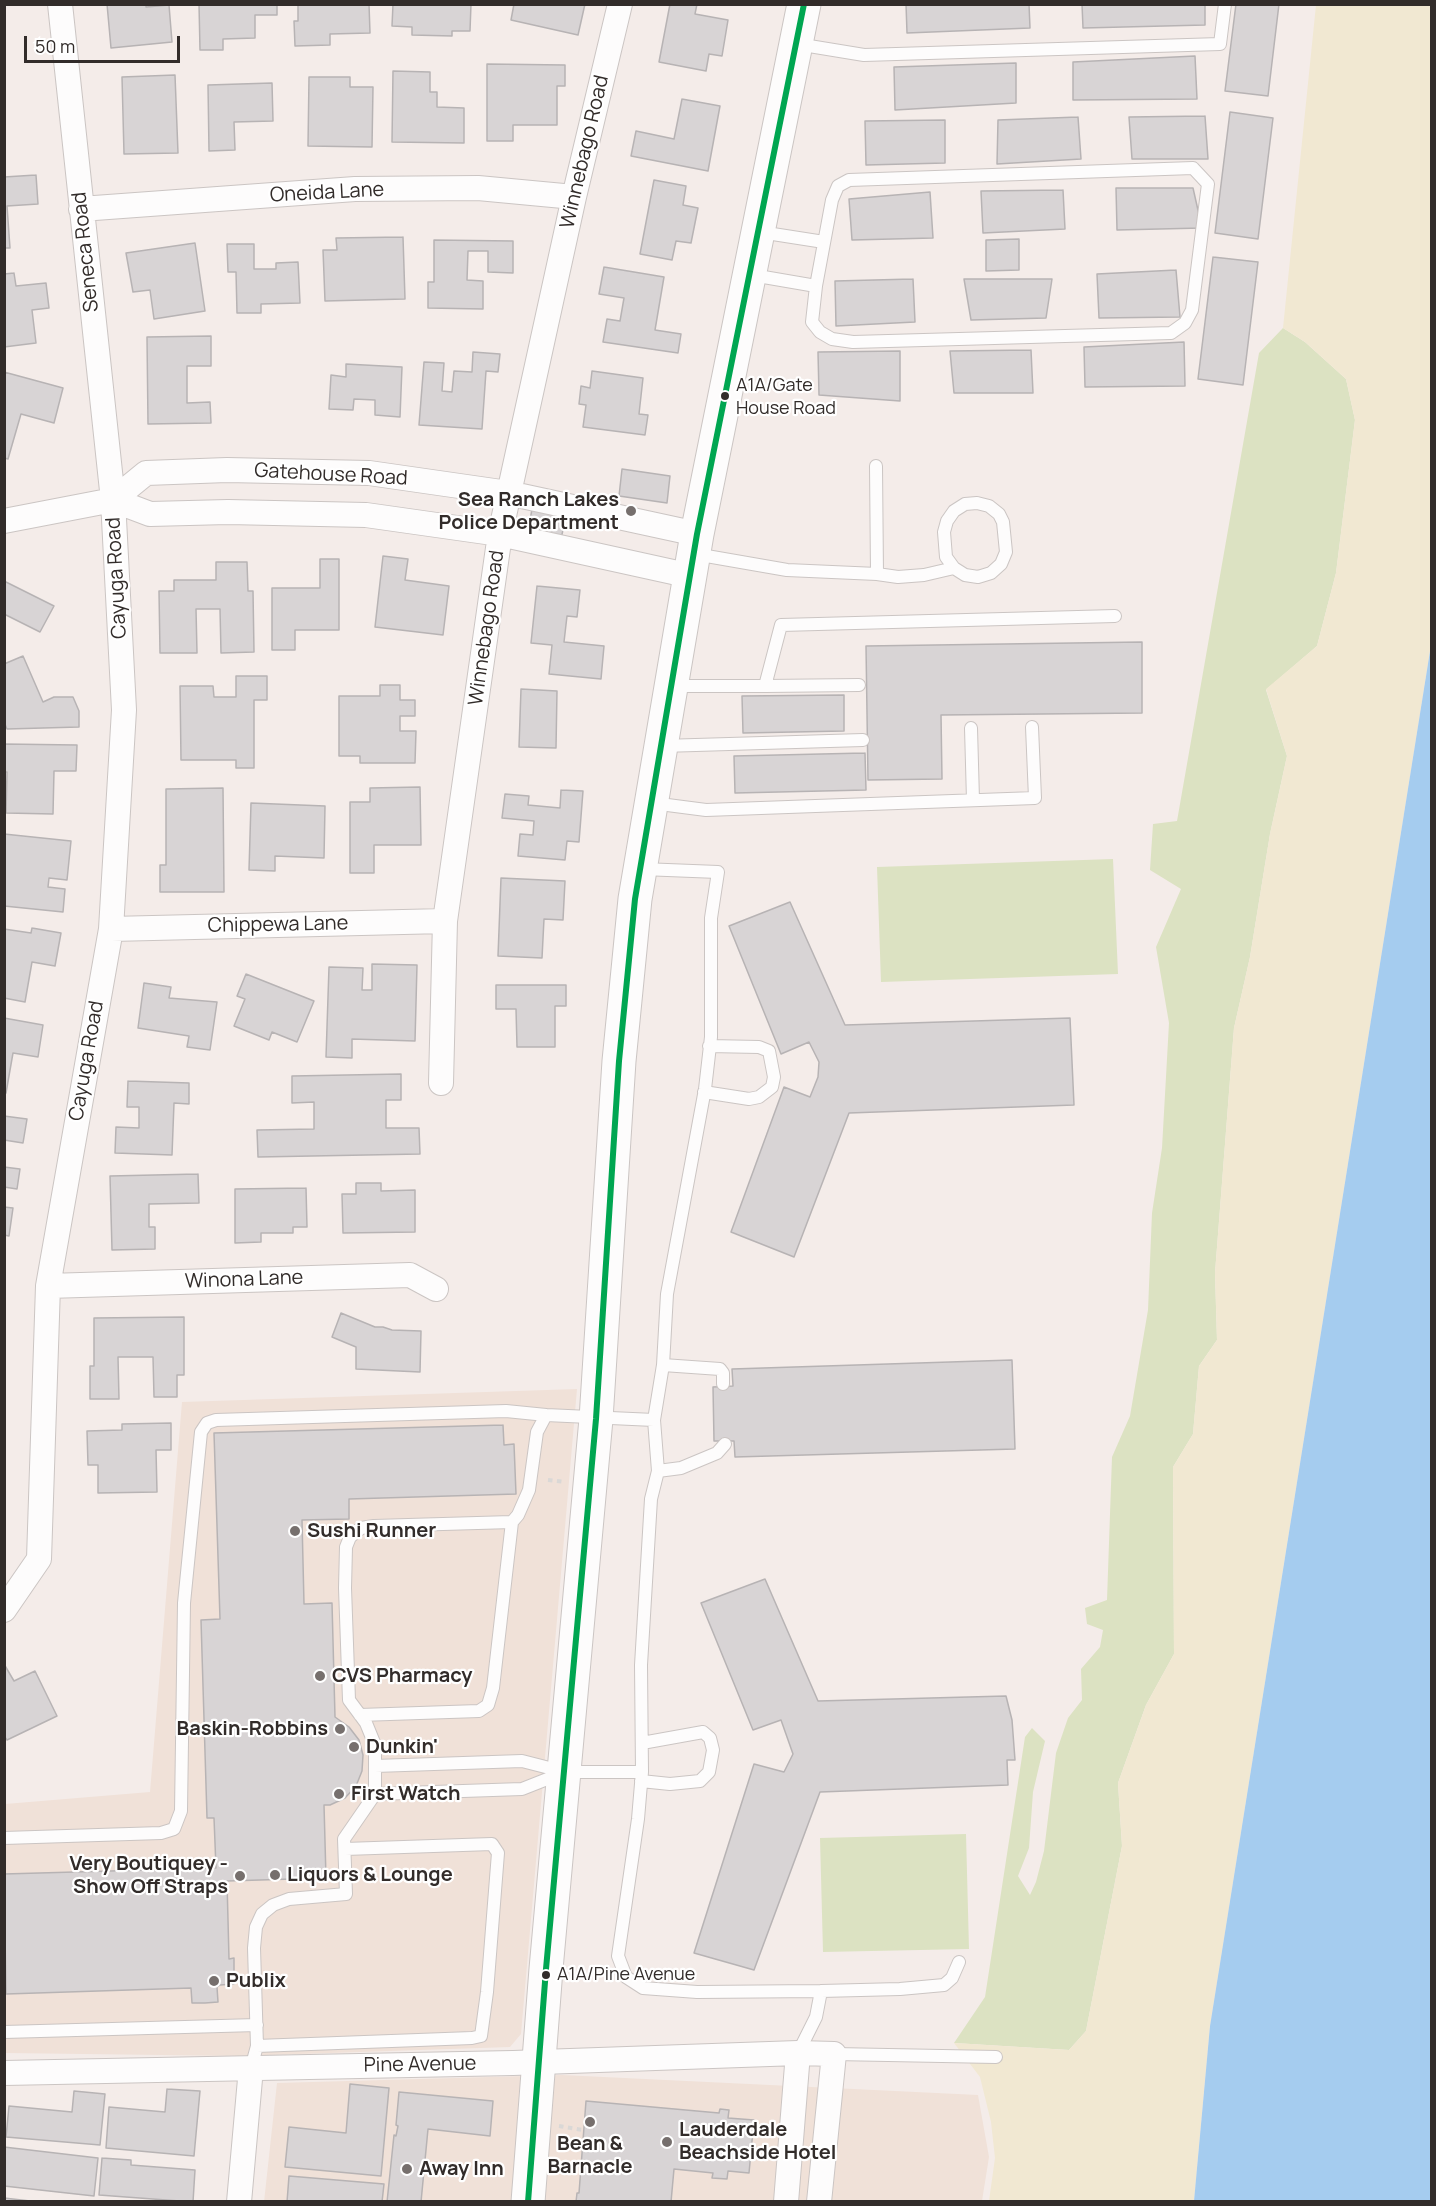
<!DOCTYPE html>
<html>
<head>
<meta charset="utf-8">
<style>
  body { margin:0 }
  #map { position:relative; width:1436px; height:2206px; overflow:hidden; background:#f4ece9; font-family:Manrope,sans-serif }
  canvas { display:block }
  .frame { position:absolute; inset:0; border:6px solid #322c2a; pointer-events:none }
  .scale { position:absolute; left:24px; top:36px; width:156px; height:27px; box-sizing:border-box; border:3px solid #322c2a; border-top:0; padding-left:8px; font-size:18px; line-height:21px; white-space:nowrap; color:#322c2a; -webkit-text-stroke:4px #fff; paint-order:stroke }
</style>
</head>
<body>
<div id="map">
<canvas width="1436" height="2206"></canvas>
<div class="frame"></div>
<div class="scale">50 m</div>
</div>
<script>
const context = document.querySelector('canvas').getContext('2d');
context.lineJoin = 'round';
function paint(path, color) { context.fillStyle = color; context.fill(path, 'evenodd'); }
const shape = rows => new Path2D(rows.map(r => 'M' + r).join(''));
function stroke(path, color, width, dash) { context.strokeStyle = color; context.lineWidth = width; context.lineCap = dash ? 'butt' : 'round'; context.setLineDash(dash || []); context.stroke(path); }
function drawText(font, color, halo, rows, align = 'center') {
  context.font = font + ' Manrope,sans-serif'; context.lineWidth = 4.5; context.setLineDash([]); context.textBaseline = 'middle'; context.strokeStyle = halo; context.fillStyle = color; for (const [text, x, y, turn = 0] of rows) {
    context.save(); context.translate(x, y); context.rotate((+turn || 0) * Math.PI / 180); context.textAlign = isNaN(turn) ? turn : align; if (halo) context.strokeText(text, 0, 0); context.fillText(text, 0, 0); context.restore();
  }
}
paint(shape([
  [577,1389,521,2034,510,2047,240,2056,5,2053,5,1804,150,1792,182,1402],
  [562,2075,978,2095,989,2157,982,2201,264,2202,277,2083]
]), '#f0e1d8');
paint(shape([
  [1283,328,1305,342,1346,379,1355,420,1336,573,1317,646,1266,690,1287,756,1270,834,1250,957,1234,1028,1215,1273,1217,1340,1199,1366,1193,1434,1173,1467,1174,1654,1146,1705,1118,1783,1122,1846,1086,2031,1069,2050,954,2043,985,1997,1025,1737,1032,1728,1045,1741,1033,1792,1029,1848,1018,1876,1030,1895,1036,1882,1044,1851,1056,1753,1068,1718,1082,1700,1081,1669,1100,1647,1103,1630,1087,1624,1085,1608,1107,1600,1112,1457,1130,1416,1148,1310,1152,1213,1162,1148,1169,1023,1156,947,1181,889,1150,870,1153,824,1177,821,1259,353],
  [1113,859,1118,974,881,982,877,867],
  [966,1834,969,1949,823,1952,820,1838]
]), '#dce2c2');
paint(shape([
  [1316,5,1431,5,1431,645,1210,2026,1194,2201,989,2201,995,2158,991,2122,980,2077,954,2043,1069,2050,1086,2031,1122,1846,1118,1783,1146,1705,1174,1654,1173,1467,1193,1434,1199,1366,1217,1340,1215,1273,1234,1028,1250,957,1270,834,1287,756,1266,689,1317,646,1336,573,1355,420,1346,379,1305,342,1283,328]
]), '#f1e8d2');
paint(shape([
  [1431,645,1431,2201,1194,2201,1210,2026]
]), '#a5ccef');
const building = shape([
  [107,4,146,4,146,7,169,5,172,42,111,48,107,4],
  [199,4,277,4,277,15,255,15,255,38,223,39,223,50,200,50,199,4],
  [298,4,369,4,370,33,330,34,330,45,295,46,294,21,298,21,298,4],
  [393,4,471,4,470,31,452,31,452,36,412,35,412,27,392,26,393,4],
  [514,4,585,4,578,35,511,20,514,4],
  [670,4,697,4,695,14,728,20,722,56,709,54,706,71,659,62,670,4],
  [906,4,1029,4,1030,28,907,33,906,4],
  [1082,4,1205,4,1205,25,1083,28,1082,4],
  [1236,4,1279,4,1268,96,1225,91,1236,4],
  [1195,56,1197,99,1073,100,1073,62,1195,56],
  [1016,63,1016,103,895,110,894,67,1016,63],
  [487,64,565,65,565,86,557,86,557,125,513,125,513,141,487,141,487,64],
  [393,71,430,72,430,92,437,92,437,107,464,108,464,143,392,142,393,71],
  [175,75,178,153,124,154,122,77,175,75],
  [309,77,350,77,350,87,373,87,372,147,308,146,309,77],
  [272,83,273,121,234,122,235,150,209,151,208,85,272,83],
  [682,99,720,106,708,171,631,156,636,131,674,139,682,99],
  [1230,112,1273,118,1258,239,1215,233,1230,112],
  [1205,116,1208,159,1132,159,1129,117,1205,116],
  [1078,117,1081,159,997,164,998,120,1078,117],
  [945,120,945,163,866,165,865,121,945,120],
  [36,175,38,204,7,206,10,248,4,248,4,177,36,175],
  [654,180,686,186,683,205,698,208,691,243,676,241,672,260,640,254,654,180],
  [1116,188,1193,188,1202,228,1117,230,1116,188],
  [1063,190,1065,229,983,233,981,191,1063,190],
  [930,192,933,238,852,240,849,199,930,192],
  [403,237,405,299,325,301,323,250,337,250,336,238,403,237],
  [1019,239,1019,270,986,271,986,240,1019,239],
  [434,240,513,241,513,273,488,272,488,251,468,251,467,280,483,281,483,309,428,308,428,282,434,282,434,240],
  [195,243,205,311,154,319,150,290,133,292,126,253,195,243],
  [227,244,254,244,254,269,276,269,276,263,298,262,300,303,261,304,261,313,237,313,236,272,228,272,227,244],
  [1213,257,1258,262,1243,385,1198,379,1213,257],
  [604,267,664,277,655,330,681,334,678,353,603,342,607,319,620,321,624,298,599,294,604,267],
  [1176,270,1180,317,1099,318,1097,274,1176,270],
  [14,273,16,286,46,283,49,308,32,310,36,343,4,347,4,274,14,273],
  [913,279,915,322,836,326,835,281,913,279],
  [964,279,1052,279,1046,318,971,320,964,279],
  [211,336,211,366,187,366,187,403,210,402,211,423,148,424,147,337,211,336],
  [1184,342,1185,386,1085,387,1084,347,1184,342],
  [1031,350,1033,393,954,393,950,351,1031,350],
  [900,351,900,401,819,395,818,352,900,351],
  [473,352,500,354,498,372,486,371,482,429,419,425,424,362,444,363,442,391,452,392,454,371,472,372,473,352],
  [346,364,402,367,400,417,375,415,375,400,354,399,353,410,329,409,331,375,346,377,346,364],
  [592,371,643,378,639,414,648,415,645,435,583,427,586,405,579,404,581,386,590,388,592,371],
  [4,372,63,388,54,423,21,414,8,459,4,458,4,372],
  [622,469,670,476,667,503,619,496,622,469],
  [532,509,566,516,561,539,528,532,532,509],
  [383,556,408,559,405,580,449,586,443,635,375,627,383,556],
  [320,559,339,559,339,630,295,630,295,650,272,650,272,588,320,588,320,559],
  [216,562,247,562,248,591,253,591,254,652,221,653,220,609,196,609,197,653,160,653,159,591,174,591,174,580,216,580,216,562],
  [4,581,54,606,40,632,4,614,4,581],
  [537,586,580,590,577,617,567,616,564,642,604,646,601,679,549,674,552,645,531,643,537,586],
  [1142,642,1142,713,941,715,942,779,868,780,866,646,1142,642],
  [23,656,43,702,54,697,73,697,79,711,79,727,7,729,4,722,4,664,23,656],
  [236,676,267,676,267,700,254,700,254,768,236,768,236,760,181,760,180,686,213,686,214,697,236,697,236,676],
  [380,685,400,685,400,700,415,700,415,716,400,716,400,731,416,731,415,763,360,763,360,756,339,756,339,696,380,696,380,685],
  [521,689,557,691,556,748,519,747,521,689],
  [844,695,844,731,743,733,742,696,844,695],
  [4,744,77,745,76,771,54,771,53,814,6,813,7,772,4,772,4,744],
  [865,753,866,790,735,793,734,756,865,753],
  [420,787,421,845,374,845,374,873,350,873,350,802,370,802,370,788,420,787],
  [223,788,224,892,160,892,160,865,166,865,166,789,223,788],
  [561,790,583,791,579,842,567,841,565,860,518,856,520,834,533,835,534,821,502,818,505,794,529,796,528,805,560,808,561,790],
  [251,803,325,806,324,858,275,856,275,871,249,870,251,803],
  [4,834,71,841,67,880,49,878,48,887,65,889,63,912,4,906,4,834],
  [501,878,565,881,563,920,544,919,542,958,498,956,501,878],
  [790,902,845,1025,1070,1018,1074,1105,849,1113,794,1257,731,1232,784,1087,810,1097,818,1077,819,1062,809,1042,781,1054,729,926,790,902],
  [32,928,61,933,55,966,32,962,25,1002,4,998,4,929,31,933,32,928],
  [372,964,417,965,415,1041,352,1039,352,1058,326,1057,329,967,363,968,362,990,372,990,372,964],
  [246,974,314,1001,297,1042,272,1032,269,1040,234,1026,245,999,237,996,246,974],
  [144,983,171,987,169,998,217,1002,210,1050,187,1047,189,1036,138,1028,144,983],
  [496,985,566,985,566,1006,555,1006,555,1047,517,1047,516,1009,496,1009,496,985],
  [4,1018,43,1025,38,1057,13,1053,6,1093,4,1093,4,1018],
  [401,1074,401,1100,386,1100,386,1128,419,1128,420,1154,258,1157,257,1130,314,1129,314,1102,292,1103,292,1076,401,1074],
  [128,1081,189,1083,189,1104,174,1103,172,1155,115,1153,116,1127,139,1128,139,1107,127,1107,128,1081],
  [4,1116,27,1119,23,1143,4,1140,4,1116],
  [4,1167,20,1169,17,1189,4,1187,4,1167],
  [198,1174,199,1203,149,1204,149,1227,155,1227,155,1249,112,1250,110,1176,198,1174],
  [356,1183,381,1183,381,1191,415,1190,415,1232,343,1233,342,1194,356,1194,356,1183],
  [306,1188,307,1227,293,1227,293,1233,261,1233,261,1242,235,1243,235,1189,306,1188],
  [4,1207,13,1208,9,1236,4,1235,4,1207],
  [341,1313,375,1327,383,1327,392,1330,421,1331,420,1372,356,1369,356,1347,332,1337,341,1313],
  [184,1317,184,1375,177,1375,177,1397,154,1397,153,1357,118,1357,119,1399,90,1399,90,1366,94,1366,94,1318,184,1317],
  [1012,1360,1015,1449,735,1457,734,1441,714,1441,713,1387,733,1386,732,1369,1012,1360],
  [171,1423,171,1450,156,1450,157,1492,98,1493,98,1465,88,1465,87,1431,122,1430,122,1424,171,1423],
  [503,1425,504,1445,514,1444,516,1494,349,1499,349,1519,302,1520,304,1604,332,1603,335,1717,349,1727,359,1740,363,1755,362,1771,356,1786,345,1798,330,1805,324,1805,326,1878,227,1881,229,1959,234,1958,234,1984,220,1985,217,1987,218,2002,205,2003,192,2003,191,1988,6,1994,4,1874,216,1868,214,1818,207,1818,201,1620,220,1619,214,1433,503,1425],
  [765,1579,818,1701,1006,1696,1012,1720,1015,1760,1007,1760,1008,1785,820,1792,754,1970,694,1953,754,1764,784,1772,793,1754,781,1720,753,1730,701,1603,765,1579],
  [4,1664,14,1681,35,1671,57,1716,7,1740,4,1736,4,1664],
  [350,2084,389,2088,381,2176,285,2167,289,2127,346,2133,350,2084],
  [167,2089,200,2091,194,2156,106,2148,109,2107,165,2112,167,2089],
  [74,2091,105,2094,100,2145,6,2137,9,2106,72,2112,74,2091],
  [399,2092,493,2101,490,2136,428,2129,421,2202,387,2202,394,2135,396,2136,398,2126,396,2125,399,2092],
  [586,2101,719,2113,720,2109,729,2110,728,2118,754,2120,749,2173,728,2171,727,2179,712,2178,713,2173,674,2169,671,2202,576,2202,577,2193,579,2193,586,2101],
  [4,2147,98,2158,94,2196,4,2186,4,2147],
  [102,2158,131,2160,131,2165,195,2170,193,2202,99,2195,102,2158],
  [289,2176,384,2184,382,2202,287,2202,289,2176],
  [4,2198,39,2202,4,2202,4,2198]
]);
paint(building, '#d8d4d5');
stroke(building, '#b7b3b4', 1.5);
const service = shape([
  [797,44,864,55,1220,44,1225,4],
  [1193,168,1208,184,1192,310,1185,323,1171,333,853,342,832,339,820,332,812,322,816,286,832,200,838,186,849,180,1193,168],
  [760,232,824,242],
  [752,275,816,286],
  [977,503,989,506,999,514,1003,522,1006,552,1001,564,991,573,978,577,965,575,954,568,946,557,944,532,947,521,954,511,965,504,977,503],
  [695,554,787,570,877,574,876,466],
  [877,574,898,577,924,575,954,568],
  [673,686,765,686,781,625,1115,616],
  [765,686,859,685],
  [971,728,973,800],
  [662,746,863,740],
  [652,803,706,810,1035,798,1032,727],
  [642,869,718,872,711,918,711,1037,705,1089,667,1294,663,1365,654,1420],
  [704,1092,749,1099,759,1097,772,1087,774,1077,769,1051,759,1047,709,1046],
  [663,1365,720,1369,723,1373,723,1384],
  [658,1471,681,1468,717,1453,725,1444],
  [360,1715,479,1711,488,1705,493,1688,512,1522],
  [375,1766,522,1761,565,1772,642,1772,641,1665,651,1499,658,1471,654,1420,546,1415],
  [642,1772,638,1819,618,1956,626,1977,643,1988,697,1992,821,1991,816,2017,798,2053],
  [641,1781,670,1784,700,1781,709,1772,713,1750,710,1738,703,1732,642,1743],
  [375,1794,522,1789,560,1774],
  [4,1838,161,1833,174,1829,181,1811,184,1603,201,1432,207,1423,216,1420,506,1411,546,1415,537,1432,529,1490,518,1515,512,1522,374,1526,361,1528,350,1537,346,1547,345,1588,349,1700,366,1723,375,1745,375,1794,344,1839,346,1894,289,1899,273,1905,262,1914,256,1927,254,1948,257,2046,251,2068],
  [821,1991,900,1989,944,1985,952,1978,959,1962],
  [4,2032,257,2025],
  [257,2046,472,2038,481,2036,487,1992,498,1853,492,1844,345,1849],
  [834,2054,996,2057]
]);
const minor = shape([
  [81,209,355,189,478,188,574,197],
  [113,500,150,514,228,512,366,515,500,534,691,576],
  [4,521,113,500,146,473,227,470,369,473,508,493,697,534],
  [111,929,445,921],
  [441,1083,445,921,500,534,574,197,620,4],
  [48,1286,410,1275,436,1289],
  [4,1610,39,1559,48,1286,111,929,124,710,113,500,60,4],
  [4,2073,513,2063,798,2053,834,2054,819,2202],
  [239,2202,251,2068],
  [786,2202,798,2053]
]);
const primary = shape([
  [528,2202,546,1969,596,1419,619,1061,635,899,697,534,804,4]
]);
stroke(service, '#cbc5c3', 14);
stroke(minor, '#cbc5c3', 26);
stroke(primary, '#cbc5c3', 35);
stroke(shape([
  [548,1480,565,1482],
  [559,2126,583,2130]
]), '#dad8d6', 4, [4.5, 4.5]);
stroke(service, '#fdfcfc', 12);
stroke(minor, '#fdfcfc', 24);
stroke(primary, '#fdfcfc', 33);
stroke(shape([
  [528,2202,546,1969,596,1419,619,1061,635,899,697,534,804,4]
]), '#00a651', 6);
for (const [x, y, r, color] of [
  [725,396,5,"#322c2a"],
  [631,511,6,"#766f6d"],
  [295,1531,6,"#766f6d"],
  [320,1676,6,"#766f6d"],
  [340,1729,6,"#766f6d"],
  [354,1747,6,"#766f6d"],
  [339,1794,6,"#766f6d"],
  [275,1875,6,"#766f6d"],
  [240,1876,6,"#766f6d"],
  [546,1975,5,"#322c2a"],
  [214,1981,6,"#766f6d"],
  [590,2122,6,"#766f6d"],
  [667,2142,6,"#766f6d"],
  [407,2169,6,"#766f6d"]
]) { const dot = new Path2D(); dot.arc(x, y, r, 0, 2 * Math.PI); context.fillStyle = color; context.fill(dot); stroke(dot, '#fff', 2); }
drawText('18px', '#322c2a', '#fff', [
  ["A1A/Gate",736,386],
  ["House Road",736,409],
  ["A1A/Pine Avenue",557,1975]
], 'left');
drawText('20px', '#322c2a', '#fff', [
  ["Winnebago Road",585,152,-77],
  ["Oneida Lane",327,193,-3],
  ["Seneca Road",86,252,-96],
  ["Gatehouse Road",331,475,3],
  ["Cayuga Road",117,578,-93],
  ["Winnebago Road",487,628,-82],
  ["Chippewa Lane",278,925,-1],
  ["Cayuga Road",87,1061,-80],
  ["Winona Lane",244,1280,-2],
  ["Pine Avenue",420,2065,-1]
]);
drawText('bold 20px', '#322c2a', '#fff', [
  ["Sea Ranch Lakes",619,500,"right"],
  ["Police Department",619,523,"right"],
  ["Sushi Runner",307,1531],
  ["CVS Pharmacy",332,1676],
  ["Baskin-Robbins",328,1729,"right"],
  ["Dunkin'",366,1747],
  ["First Watch",351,1794],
  ["Very Boutiquey -",228,1864,"right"],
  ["Show Off Straps",228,1887,"right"],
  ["Liquors & Lounge",287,1875],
  ["Publix",226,1981],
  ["Lauderdale",679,2130],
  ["Beachside Hotel",679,2153],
  ["Bean &",590,2144,"center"],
  ["Barnacle",590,2167,"center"],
  ["Away Inn",419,2169]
], 'left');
</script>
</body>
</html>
